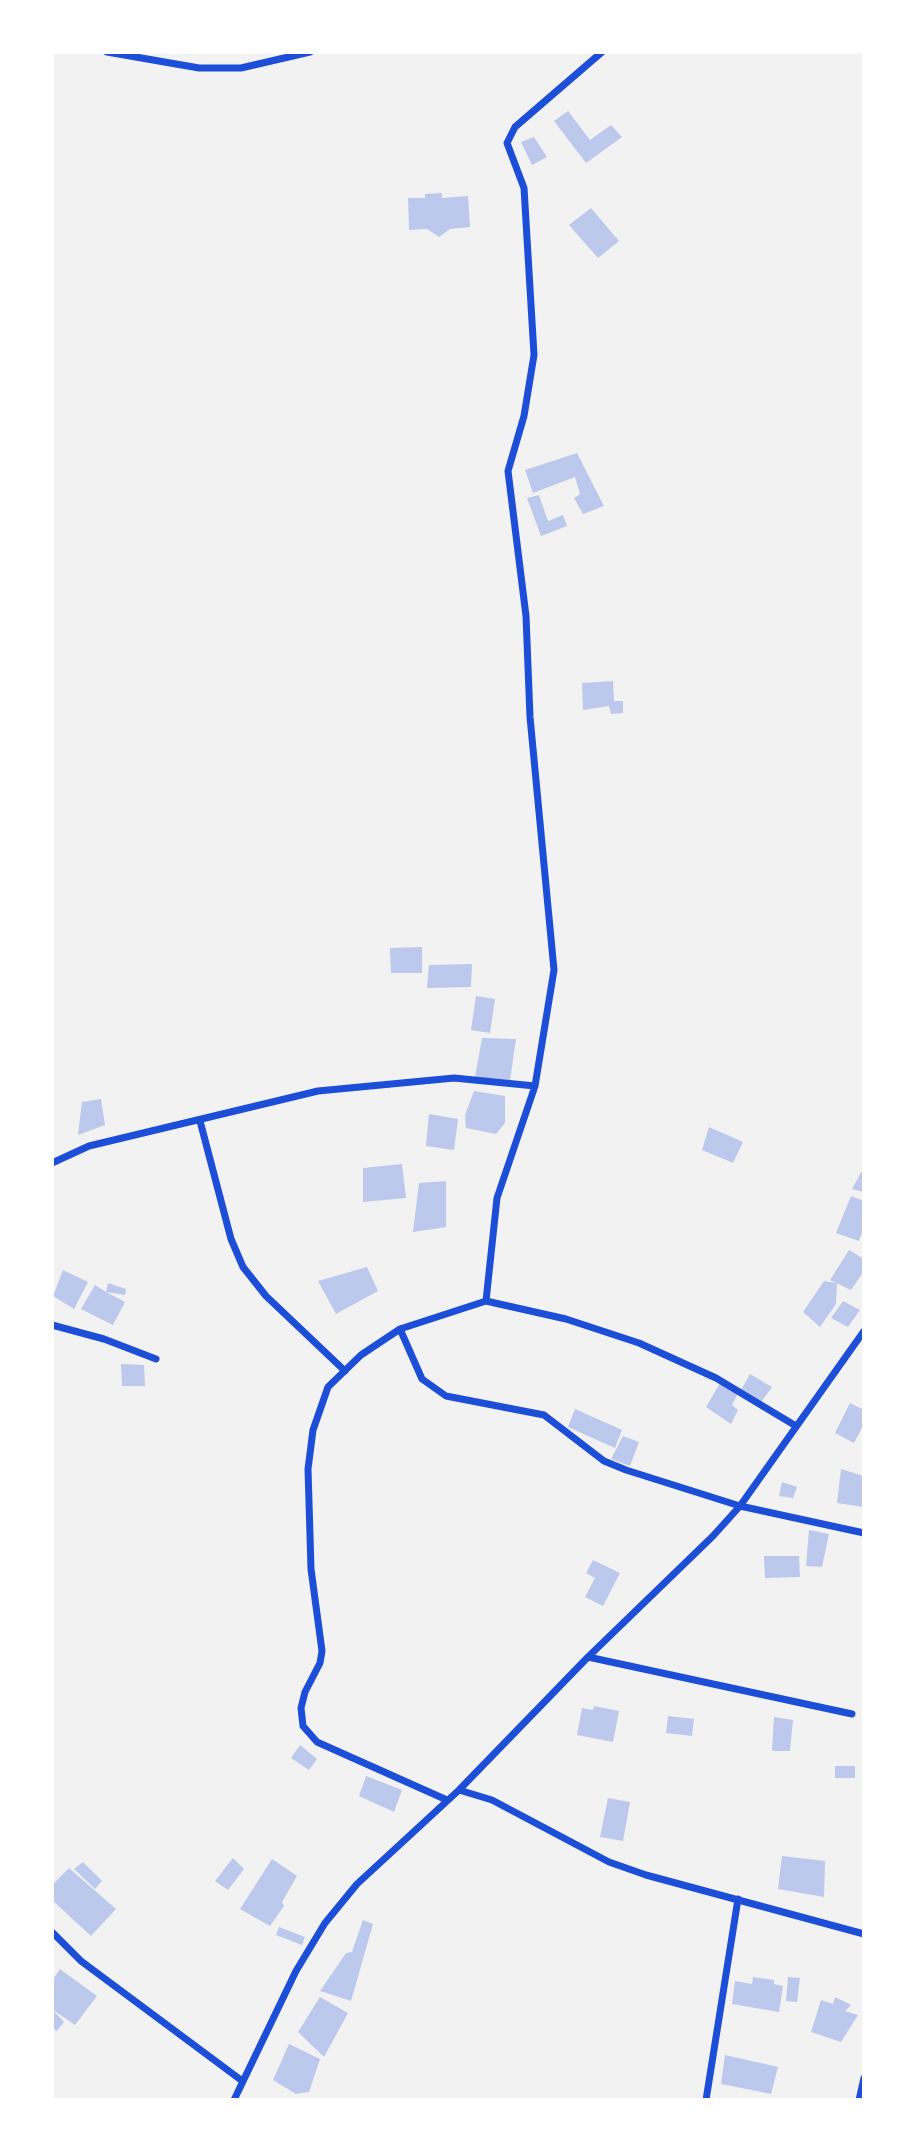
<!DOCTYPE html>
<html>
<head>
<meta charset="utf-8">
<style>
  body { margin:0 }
  #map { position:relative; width:916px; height:2152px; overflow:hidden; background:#f2f2f2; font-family:"DejaVu Sans",sans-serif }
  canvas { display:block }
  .frame { position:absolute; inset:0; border:54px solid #fff; pointer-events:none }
</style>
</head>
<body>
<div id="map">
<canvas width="916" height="2152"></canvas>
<div class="frame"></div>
</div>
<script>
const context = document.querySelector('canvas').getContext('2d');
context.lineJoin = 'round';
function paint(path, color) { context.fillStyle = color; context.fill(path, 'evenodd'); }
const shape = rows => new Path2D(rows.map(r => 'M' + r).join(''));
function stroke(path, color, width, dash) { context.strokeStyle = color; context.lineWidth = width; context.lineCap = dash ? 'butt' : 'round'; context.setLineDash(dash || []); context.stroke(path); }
paint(shape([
  [568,111,590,140,611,125,622,137,586,163,554,121],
  [534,137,547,157,532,165,521,142],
  [442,193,442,198,468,196,470,227,450,229,439,237,427,229,409,230,408,198,425,198,425,194],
  [591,208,619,241,598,258,569,225],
  [577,453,604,506,583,514,574,498,580,494,575,477,533,493,525,470],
  [539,495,548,521,563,515,567,526,541,536,527,498],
  [613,681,614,701,623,701,623,713,611,714,609,706,583,710,582,683],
  [422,947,422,973,391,973,390,948],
  [472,964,471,987,427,988,429,965],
  [476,996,495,999,490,1033,471,1030],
  [482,1038,516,1039,510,1080,475,1077],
  [474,1091,505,1096,505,1123,496,1134,466,1128,465,1115],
  [101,1099,105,1125,78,1135,82,1102],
  [429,1114,458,1119,454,1150,426,1146],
  [709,1127,743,1142,733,1163,702,1150],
  [402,1164,406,1198,363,1202,363,1168],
  [864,1167,864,1192,852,1189],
  [446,1181,446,1227,413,1232,419,1183],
  [851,1196,864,1201,864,1227,859,1241,836,1233],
  [849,1250,864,1259,864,1271,851,1290,830,1280],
  [367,1267,378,1291,336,1314,318,1281],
  [63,1270,88,1282,74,1309,53,1296],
  [824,1281,837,1283,836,1304,820,1327,803,1312],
  [108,1283,126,1289,125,1295,106,1292,125,1302,113,1325,81,1309,95,1285,106,1292],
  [843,1301,860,1310,848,1327,831,1318],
  [121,1364,144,1365,145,1386,122,1386],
  [750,1374,772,1387,761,1402,741,1390],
  [720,1383,738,1393,732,1405,738,1410,731,1424,706,1407],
  [850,1403,864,1410,864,1424,854,1443,835,1433],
  [575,1409,622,1430,615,1448,568,1427],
  [623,1436,639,1442,630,1466,611,1459],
  [841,1469,864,1476,863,1507,837,1503],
  [782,1482,797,1487,793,1498,779,1496],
  [809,1530,829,1534,822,1567,806,1566],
  [764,1556,799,1556,800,1577,765,1578],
  [593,1560,620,1573,603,1606,585,1597,595,1578,586,1573],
  [594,1706,619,1711,613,1742,577,1735,582,1708,593,1710],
  [668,1716,694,1719,692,1736,666,1733],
  [774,1717,793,1720,790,1751,772,1751],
  [300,1745,317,1759,309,1770,291,1758],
  [835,1766,855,1766,855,1778,835,1778],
  [366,1776,402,1790,394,1812,359,1796],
  [608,1798,630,1802,623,1841,600,1837],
  [782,1856,825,1861,824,1897,778,1889],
  [233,1858,244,1869,228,1890,215,1881],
  [272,1859,297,1876,282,1902,284,1906,270,1926,240,1909],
  [83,1862,102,1881,95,1889,74,1869],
  [69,1868,116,1909,91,1936,52,1900,52,1885],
  [363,1920,373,1924,351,2001,320,1991,346,1953,352,1952],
  [279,1927,305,1937,302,1945,276,1935],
  [60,1969,97,1996,75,2025,53,2010,64,2022,57,2031,52,2028,52,1981],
  [753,1977,774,1980,774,1984,783,1986,779,2012,732,2004,735,1981,752,1984],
  [788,1977,800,1978,797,2002,786,2001],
  [320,1997,348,2013,324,2057,298,2032],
  [835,1997,851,2005,845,2011,858,2015,841,2042,811,2032,821,2000,833,2004],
  [289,2044,320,2059,309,2092,296,2094,273,2080],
  [725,2055,778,2067,771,2094,721,2084]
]), '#bdc9ec');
stroke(shape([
  [107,52,199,68,241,68,310,52],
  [200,1121,231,1239,243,1267,266,1296,345,1371],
  [52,1163,89,1146,318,1091,454,1078,535,1086],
  [486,1301,566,1319,639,1343,716,1378,796,1426],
  [52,1325,104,1339,156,1359],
  [400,1329,422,1379,446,1396,544,1415,604,1461,626,1470,740,1506,864,1533],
  [588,1657,852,1714],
  [459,1790,492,1800,609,1862,646,1875,864,1934],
  [447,1800,317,1742,303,1726,301,1708,305,1692,320,1663,322,1651,311,1569,308,1469,313,1430,328,1387,361,1355,400,1329,486,1301,497,1198,535,1086,554,970,530,717,526,616,508,471,524,416,534,355,524,188,507,143,515,127,602,52],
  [52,1932,81,1961,241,2080],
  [234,2100,296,1971,325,1923,357,1884,459,1790,588,1657,713,1536,740,1506,864,1331],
  [706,2100,738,1899],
  [859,2100,864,2078]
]), '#1d4ed8', 7);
</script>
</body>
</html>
